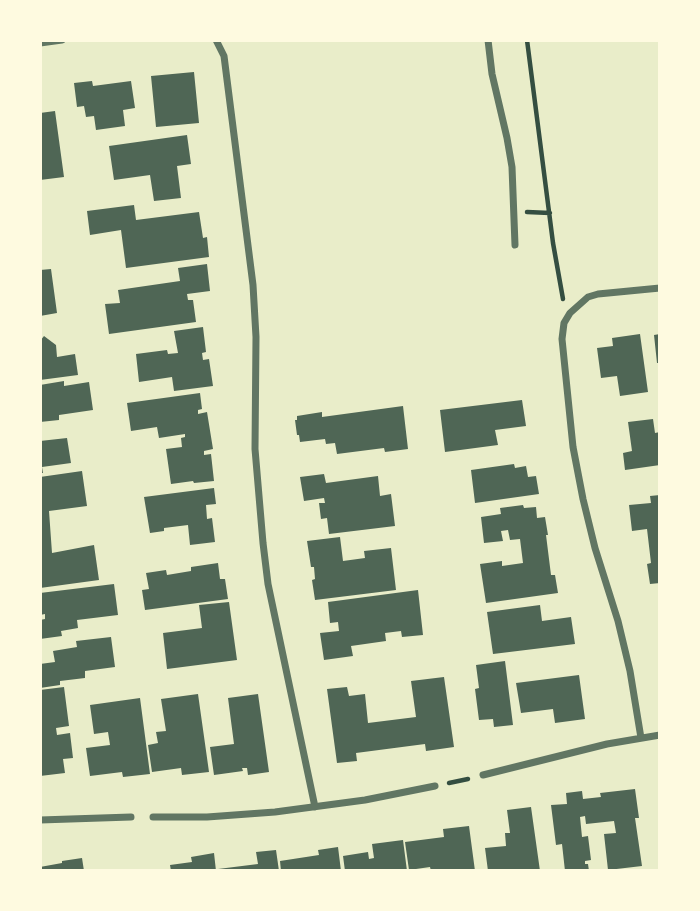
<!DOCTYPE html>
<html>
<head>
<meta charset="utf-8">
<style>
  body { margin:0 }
  #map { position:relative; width:700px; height:911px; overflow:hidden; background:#e9edc9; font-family:Commissioner,sans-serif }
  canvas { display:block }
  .frame { position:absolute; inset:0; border:42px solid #fefae0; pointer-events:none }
</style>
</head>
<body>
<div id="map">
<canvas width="700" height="911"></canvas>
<div class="frame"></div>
</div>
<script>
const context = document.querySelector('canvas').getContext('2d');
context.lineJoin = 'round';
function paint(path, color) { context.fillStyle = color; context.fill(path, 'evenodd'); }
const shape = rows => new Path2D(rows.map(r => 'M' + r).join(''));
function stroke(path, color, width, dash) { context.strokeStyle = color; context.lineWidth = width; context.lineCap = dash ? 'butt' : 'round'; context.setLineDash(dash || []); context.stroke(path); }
paint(shape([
  [194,72,199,123,156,127,151,76],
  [92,81,93,86,131,81,135,108,123,110,125,126,96,130,94,116,86,117,84,106,77,107,74,83],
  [55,111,64,177,40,180,40,113],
  [187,135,191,164,177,166,181,198,154,201,150,175,114,180,109,146],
  [134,205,136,220,199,212,203,238,207,237,209,257,126,268,121,230,90,235,87,211],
  [207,264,210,291,187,294,188,300,193,300,196,322,109,334,105,304,120,303,118,290,180,281,178,268],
  [51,269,57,313,40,316,40,270],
  [203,327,206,352,202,353,203,360,209,359,213,386,174,391,172,377,139,382,136,354,167,350,168,354,178,353,174,331],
  [640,334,648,392,620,396,617,376,601,378,597,348,613,346,612,338],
  [660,334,660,363,657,363,654,335],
  [44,336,56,345,57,357,75,354,78,375,40,380,40,341],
  [64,381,64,386,89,382,93,410,59,415,59,420,40,422,40,385],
  [200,393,202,409,198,410,198,414,207,412,213,449,204,451,204,455,211,454,214,481,194,483,193,481,171,484,166,449,182,447,181,438,185,437,185,434,159,438,157,427,131,431,127,403],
  [522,400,526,426,495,430,498,445,445,452,440,410],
  [403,406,408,449,385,452,384,448,337,454,335,443,326,444,325,439,300,442,299,435,297,435,295,420,297,420,297,416,322,412,322,417],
  [653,419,655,433,660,432,660,465,625,470,623,453,632,451,628,422],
  [67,438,71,463,42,467,43,473,40,473,40,441],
  [514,464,515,468,526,466,528,477,536,476,539,494,475,503,471,470],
  [82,471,87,506,49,511,52,553,94,545,99,580,40,588,40,477],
  [324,474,326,483,378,476,380,496,391,494,395,526,329,534,327,518,321,519,319,503,325,503,324,498,304,501,300,477],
  [214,488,216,504,206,505,207,519,212,518,215,542,190,545,188,525,164,528,164,531,150,533,144,497],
  [660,495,660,583,650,584,647,564,651,563,647,529,632,531,629,505,651,503,650,496],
  [523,505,524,508,536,507,537,518,545,517,548,535,546,535,551,575,555,575,558,593,486,603,480,564,502,561,502,566,523,563,520,539,510,540,508,530,501,531,503,541,484,543,481,517,501,514,500,508],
  [340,537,343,561,365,558,364,551,391,548,396,590,315,600,312,580,315,579,314,567,311,567,307,541],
  [218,563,220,579,225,579,228,599,145,610,142,590,149,589,146,573,166,570,167,575,191,571,191,567],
  [114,584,118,615,77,620,78,628,61,631,62,636,40,639,40,620,45,619,45,614,40,615,40,593],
  [418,590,423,635,402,637,401,631,385,633,386,641,351,646,353,656,324,660,320,633,339,631,338,622,330,623,328,602],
  [229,602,237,660,167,669,163,633,202,628,199,605],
  [540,605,542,621,571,617,575,644,493,654,487,612],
  [111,637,115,667,85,671,85,678,60,681,60,685,40,688,40,664,55,662,53,651,77,647,76,641],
  [505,661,513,725,494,727,493,719,479,720,475,689,479,688,476,665],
  [579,675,585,719,555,723,553,709,521,713,516,683],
  [444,677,454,747,426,751,425,744,356,753,357,761,337,763,327,689,347,687,349,696,365,694,368,723,416,717,411,681],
  [64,687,69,726,56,728,57,735,70,733,73,758,63,759,65,773,40,776,40,690],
  [198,694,209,772,182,775,181,768,152,772,148,745,158,743,156,732,166,731,161,699],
  [258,694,269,772,248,775,247,768,242,768,243,771,214,775,210,747,234,744,228,698],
  [140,698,150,774,123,777,122,772,90,776,86,748,110,745,108,732,94,734,90,705],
  [635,789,639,818,635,818,642,866,608,870,604,834,616,833,614,821,586,824,585,816,580,817,582,837,588,836,591,860,585,861,585,864,588,864,589,871,565,871,562,844,556,845,551,805,567,804,566,793,582,791,583,799,601,797,600,793],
  [531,807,540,871,488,871,485,848,506,846,505,833,510,833,507,810],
  [469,826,475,871,431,871,430,867,409,870,405,842,444,837,443,829],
  [403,840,407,871,345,871,343,856,368,852,369,859,374,858,372,844],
  [338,847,341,871,281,871,280,861,319,855,318,850],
  [276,850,279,871,218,871,218,869,258,864,256,852],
  [214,853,216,871,171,871,170,865,192,862,191,857],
  [82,858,84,871,40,871,40,867,62,863,62,861]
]), '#4f6655');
stroke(shape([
  [527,40,553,243,563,299],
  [527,212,550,213],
  [449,783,468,779]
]), '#344e41', 4.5);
stroke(shape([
  [216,40,224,56,253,285,256,337,255,449,263,543,268,584,315,807],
  [488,40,492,74,507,138,512,167,515,245],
  [40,43,62,40],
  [641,738,630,671,618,621,595,548,583,499,573,447,562,339,564,323,570,313,588,297,598,294,660,288],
  [483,775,607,744,660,735],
  [153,817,207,817,275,812,365,800,435,786],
  [40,820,131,817]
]), '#617663', 7);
</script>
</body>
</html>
